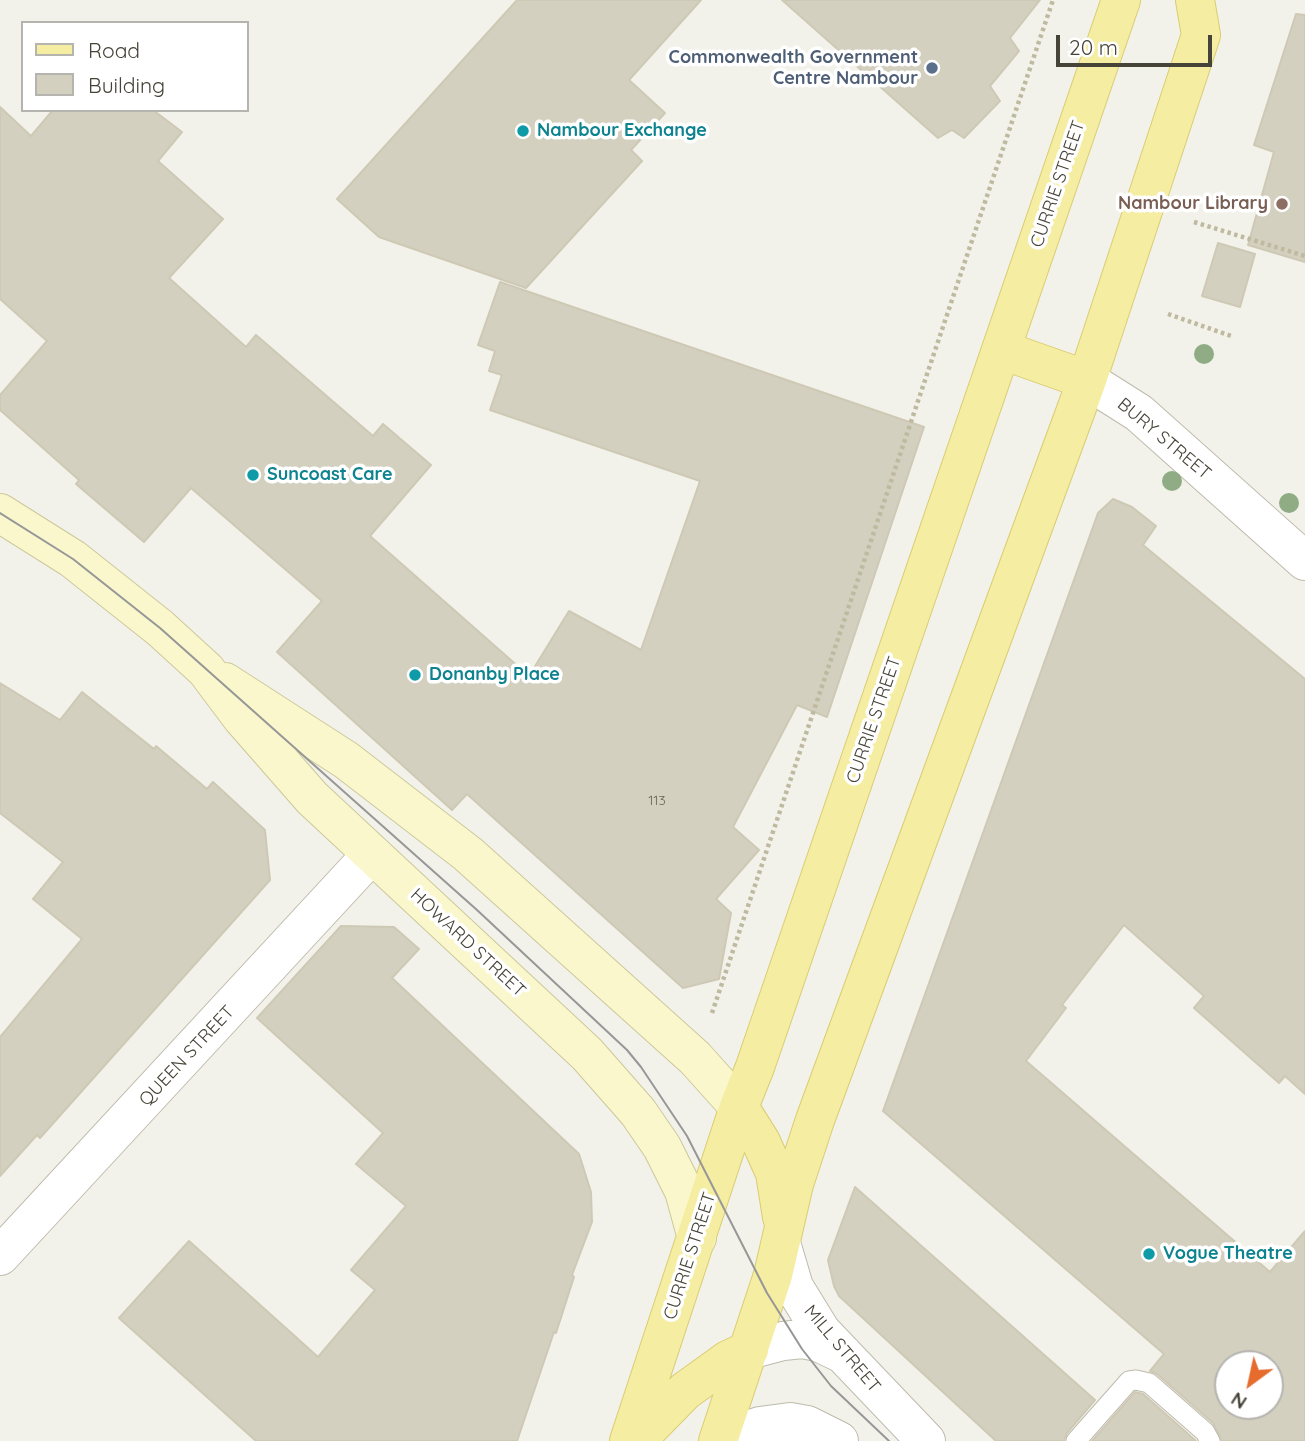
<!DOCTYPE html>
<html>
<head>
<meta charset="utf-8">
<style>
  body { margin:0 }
  #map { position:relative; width:1305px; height:1441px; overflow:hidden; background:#f3f2ea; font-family:Quicksand,sans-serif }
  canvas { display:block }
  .legend { position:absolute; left:21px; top:21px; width:228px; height:91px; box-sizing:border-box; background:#fff; border:2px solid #b5b4af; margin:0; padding:9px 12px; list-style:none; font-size:21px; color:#464338 }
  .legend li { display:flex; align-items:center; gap:14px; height:35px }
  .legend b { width:35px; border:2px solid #b5b4af }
  .north { position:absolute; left:1214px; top:1350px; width:70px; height:70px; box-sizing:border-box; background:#fff; border:2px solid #b5b4af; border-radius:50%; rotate:213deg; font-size:19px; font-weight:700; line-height:28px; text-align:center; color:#464338 }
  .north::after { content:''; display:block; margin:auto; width:24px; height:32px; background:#e66c2e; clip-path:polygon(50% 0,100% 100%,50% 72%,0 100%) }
  .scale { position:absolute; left:1056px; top:35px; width:156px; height:32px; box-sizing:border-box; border:4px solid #464338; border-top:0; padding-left:9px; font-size:21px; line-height:24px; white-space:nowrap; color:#464338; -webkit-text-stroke:5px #fff; paint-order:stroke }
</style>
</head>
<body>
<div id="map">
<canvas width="1305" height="1441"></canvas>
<ul class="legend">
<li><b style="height:9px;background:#f5eda1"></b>Road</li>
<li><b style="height:19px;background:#d4d0c0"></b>Building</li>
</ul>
<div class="north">N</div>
<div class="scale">20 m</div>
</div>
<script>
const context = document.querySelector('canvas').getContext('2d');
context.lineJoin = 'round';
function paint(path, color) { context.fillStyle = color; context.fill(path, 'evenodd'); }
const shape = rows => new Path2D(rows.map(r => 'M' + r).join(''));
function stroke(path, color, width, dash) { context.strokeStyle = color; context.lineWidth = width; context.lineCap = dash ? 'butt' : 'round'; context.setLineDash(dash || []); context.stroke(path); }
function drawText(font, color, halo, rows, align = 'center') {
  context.font = font + ' Quicksand,sans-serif'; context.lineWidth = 7; context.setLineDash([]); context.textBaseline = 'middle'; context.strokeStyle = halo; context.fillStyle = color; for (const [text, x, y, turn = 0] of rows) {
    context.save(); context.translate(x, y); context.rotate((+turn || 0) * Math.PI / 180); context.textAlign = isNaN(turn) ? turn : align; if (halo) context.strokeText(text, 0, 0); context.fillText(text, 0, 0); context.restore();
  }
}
const building = shape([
  [517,0,701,0,629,80,665,113,631,150,642,161,526,288,379,237,337,199,517,0],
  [782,0,1040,0,1010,38,1019,51,990,86,1000,101,964,138,952,130,938,138,782,0],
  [1296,14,1305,15,1305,262,1248,245,1274,152,1254,145,1296,14],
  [0,107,31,136,53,110,153,110,182,132,158,161,223,219,169,278,246,347,256,335,373,436,383,424,431,465,370,536,529,676,569,611,641,650,700,481,490,410,502,375,489,371,495,351,478,345,500,282,924,427,827,717,797,705,733,827,759,850,716,899,731,913,719,979,683,988,467,794,452,810,277,652,322,601,191,488,144,542,76,484,79,480,0,410,0,395,47,341,0,299,0,107],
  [1218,243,1255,254,1240,307,1202,296,1218,243],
  [1113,499,1132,507,1156,526,1143,545,1305,679,1305,1094,1285,1076,1279,1083,1194,1008,1204,996,1124,925,1062,1005,1066,1008,1026,1061,1270,1272,1305,1231,1305,1441,1222,1441,1213,1423,1157,1374,1150,1371,1164,1354,883,1111,1098,513,1113,499],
  [1228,1364,1270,1364,1270,1406,1228,1406,1228,1364],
  [0,683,60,720,82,692,154,749,156,746,207,789,213,782,265,830,270,880,40,1138,37,1135,0,1176,0,1037,82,939,33,899,63,862,0,813,0,683],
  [341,926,394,927,419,949,392,978,579,1154,591,1192,592,1222,572,1275,574,1277,556,1333,554,1332,517,1441,256,1441,119,1318,189,1241,318,1357,375,1290,351,1270,406,1206,356,1164,383,1133,257,1018,341,926],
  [855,1187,1095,1400,1067,1433,1064,1441,996,1441,839,1296,834,1286,828,1260,855,1187],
  [1135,1392,1143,1394,1196,1441,1092,1441,1135,1392]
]);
paint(building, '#d4d0c0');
stroke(building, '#cec9b4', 2);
const service = shape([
  [1076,1441,1129,1381,1136,1380,1149,1383,1205,1432,1210,1441]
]);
const minor = shape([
  [1087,380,1139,413,1305,561],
  [781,1243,794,1287,821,1331,926,1441],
  [0,1256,372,854],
  [749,1350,783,1341,802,1339,818,1342,843,1354],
  [726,1441,742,1432,760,1426,790,1422,807,1425,839,1441]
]);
const secondary = shape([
  [0,513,73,559,160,628,206,670,242,718,312,798,587,1054,638,1112,662,1147,684,1191,697,1238],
  [225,682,346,760,468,854,695,1058,739,1107]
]);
const primary = shape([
  [1002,350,1087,380],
  [739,1107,761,1142,775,1173,782,1217],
  [629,1441,739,1107,755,1067,1121,0],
  [636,1441,685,1391,728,1360,749,1350],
  [718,1441,773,1275,794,1184,815,1120,1087,380,1201,35,1195,0]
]);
stroke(service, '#bebbad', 21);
stroke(minor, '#bebbad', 40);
stroke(secondary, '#ccc89b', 40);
stroke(primary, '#d9cd72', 40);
stroke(shape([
  [1194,222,1305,256],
  [1168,314,1234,337],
  [712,1013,1053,0]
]), '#beb99f', 4.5, [3.5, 3.5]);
stroke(service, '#fff', 19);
stroke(minor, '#fff', 38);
stroke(secondary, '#faf7cd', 38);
stroke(primary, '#f5eda1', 38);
stroke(shape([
  [0,513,73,559,160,628,477,910,627,1050,641,1067,687,1136,767,1293,802,1349,831,1386,889,1441]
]), '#979797', 2);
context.fillStyle = '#8fac84';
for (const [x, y] of [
  [1204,354],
  [1172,481],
  [1289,503]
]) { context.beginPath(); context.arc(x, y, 10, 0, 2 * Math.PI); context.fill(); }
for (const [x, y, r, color] of [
  [932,68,7,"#5c6f8a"],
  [523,131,7,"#0f9aa8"],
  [1282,204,7,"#8d6e63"],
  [253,475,7,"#0f9aa8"],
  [415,675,7,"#0f9aa8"],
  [1149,1254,7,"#0f9aa8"]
]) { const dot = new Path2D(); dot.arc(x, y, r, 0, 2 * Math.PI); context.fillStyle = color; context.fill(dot); stroke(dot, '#fff', 2.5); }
drawText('14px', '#6a665a', null, [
  ["113",657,801]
]);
drawText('bold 18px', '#4e5e75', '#fff', [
  ["Commonwealth Government",918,58],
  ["Centre Nambour",918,79]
], 'right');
drawText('bold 18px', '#0d838f', '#fff', [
  ["Nambour Exchange",537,131],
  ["Suncoast Care",267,475],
  ["Donanby Place",429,675],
  ["Vogue Theatre",1163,1254]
], 'left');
drawText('18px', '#464338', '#fff', [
  ["CURRIE STREET",1058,184,-71],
  ["BURY STREET",1164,439,40],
  ["CURRIE STREET",874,720,-71],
  ["HOWARD STREET",468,943,43],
  ["QUEEN STREET",187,1056,-47],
  ["CURRIE STREET",690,1256,-72],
  ["MILL STREET",842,1349,50]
]);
drawText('bold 18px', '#785e54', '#fff', [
  ["Nambour Library",1268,204]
], 'right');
</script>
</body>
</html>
